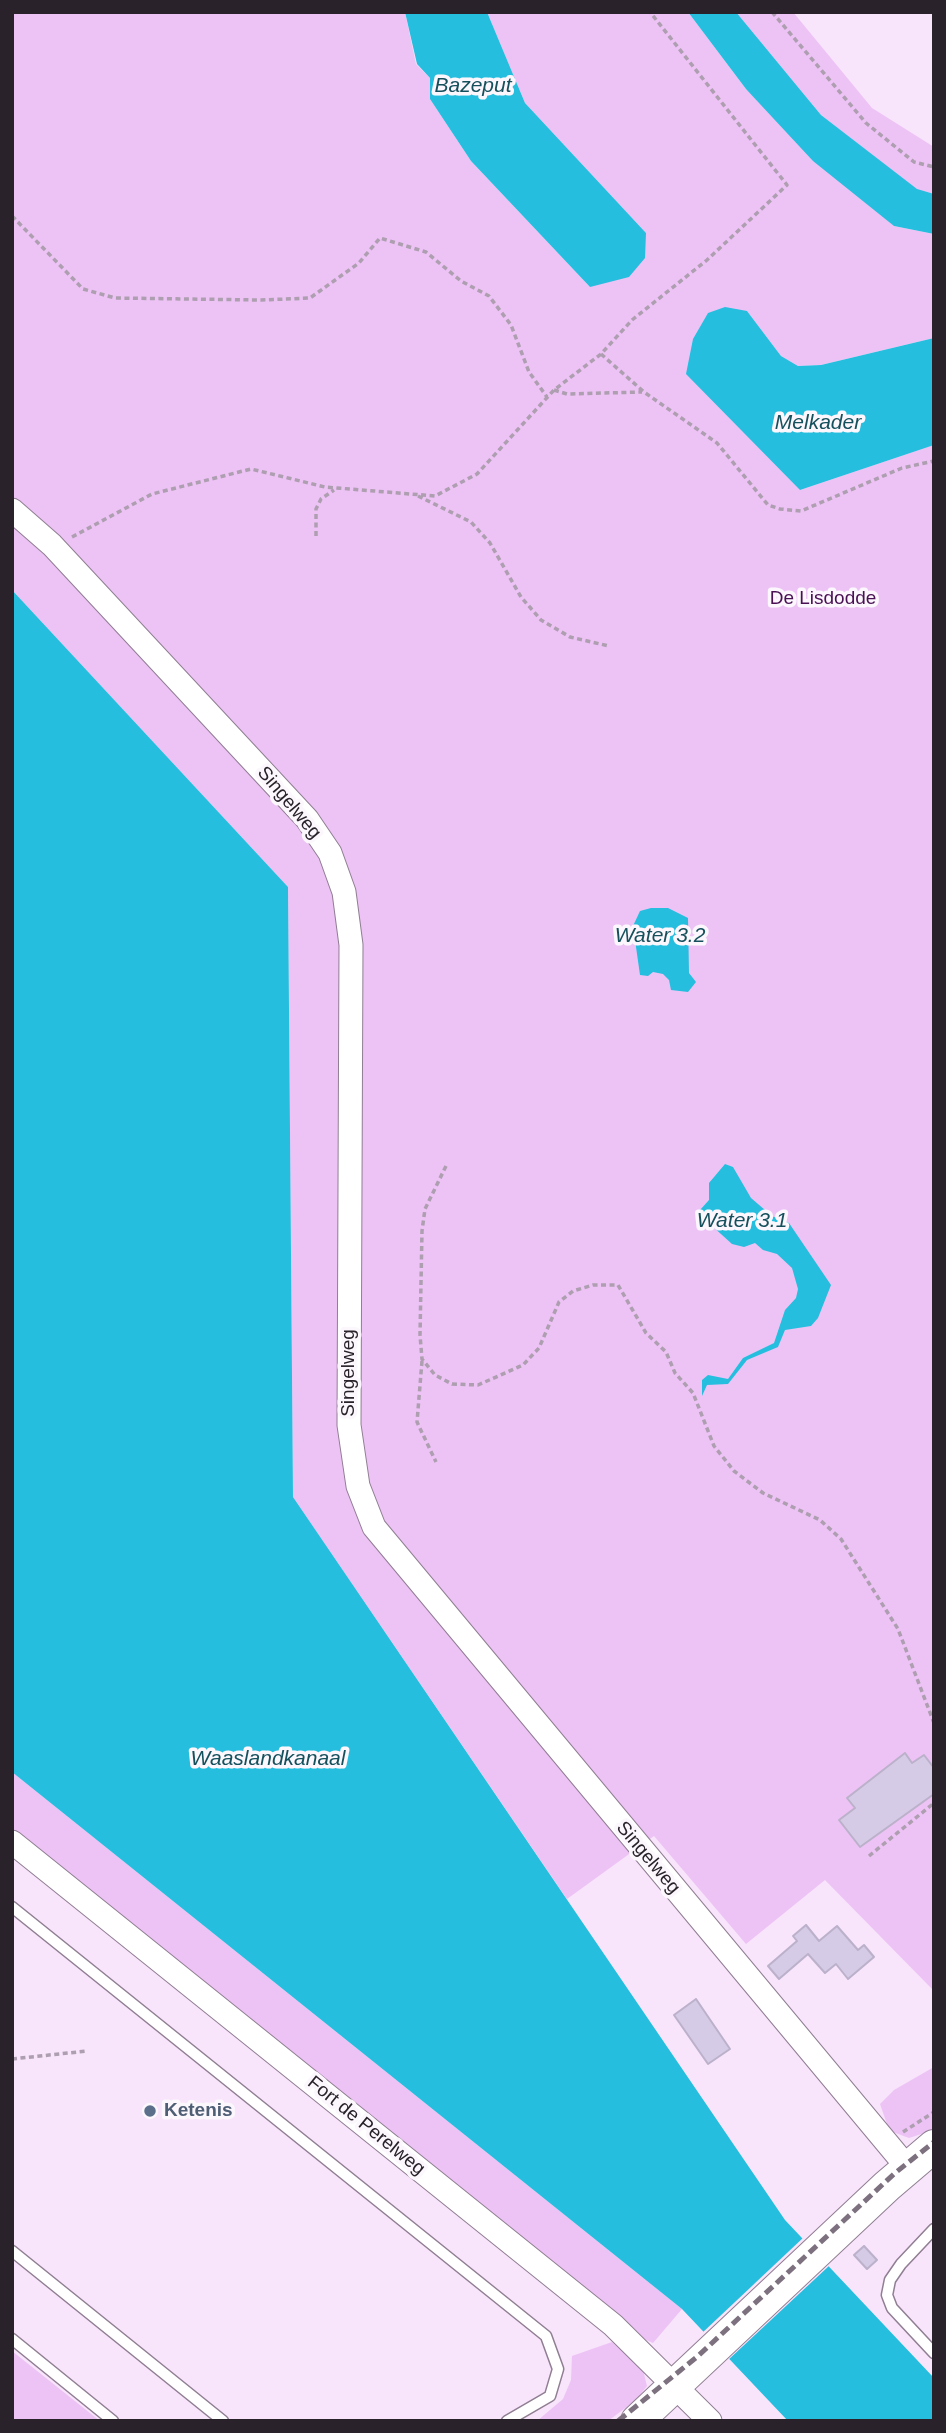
<!DOCTYPE html>
<html>
<head>
<meta charset="utf-8">
<style>
  body { margin:0 }
  #map { position:relative; width:946px; height:2433px; overflow:hidden; background:#f8e4fb; font-family:Helvetica,sans-serif }
  canvas { display:block }
  .frame { position:absolute; inset:0; border:14px solid #29222b; pointer-events:none }
</style>
</head>
<body>
<div id="map">
<canvas width="946" height="2433"></canvas>
<div class="frame"></div>
</div>
<script>
const context = document.querySelector('canvas').getContext('2d');
context.lineJoin = 'round';
function paint(path, color) { context.fillStyle = color; context.fill(path, 'evenodd'); }
const shape = rows => new Path2D(rows.map(r => 'M' + r).join(''));
function stroke(path, color, width, dash) { context.strokeStyle = color; context.lineWidth = width; context.lineCap = dash ? 'butt' : 'round'; context.setLineDash(dash || []); context.stroke(path); }
function drawText(font, color, halo, rows, align = 'center') {
  context.font = font + ' Helvetica,sans-serif'; context.lineWidth = 7; context.setLineDash([]); context.textBaseline = 'middle'; context.strokeStyle = halo; context.fillStyle = color; for (const [text, x, y, turn = 0] of rows) {
    context.save(); context.translate(x, y); context.rotate((+turn || 0) * Math.PI / 180); context.textAlign = isNaN(turn) ? turn : align; if (halo) context.strokeText(text, 0, 0); context.fillText(text, 0, 0); context.restore();
  }
}
paint(shape([
  [12,12,405,12,416,64,430,78,430,99,471,161,590,287,646,233,525,103,487,12,688,12,746,89,894,226,934,234,934,338,821,365,798,366,781,356,747,311,800,490,934,445,934,1991,825,1880,746,1944,654,1836,567,1899,293,1497,288,887,12,590],
  [736,12,793,12,872,108,934,147,934,194,917,190,821,115],
  [12,1772,682,2309,653,2343,613,2325,12,1842],
  [934,2067,934,2130,909,2138,893,2132,887,2124,880,2104,894,2090],
  [612,2342,643,2370,647,2386,636,2400,608,2421,537,2421,563,2399,571,2380,572,2356],
  [12,2351,100,2421,12,2421]
]), '#edc3f5');
paint(shape([
  [405,12,487,12,525,103,646,233,645,258,629,277,590,287,471,161,430,99,430,78,417,64],
  [688,12,736,12,821,115,917,189,934,194,934,234,894,226,813,161,746,89],
  [725,307,747,311,781,356,798,366,821,365,934,338,934,445,800,490,686,374,693,339,708,313],
  [12,590,288,887,293,1497,785,2220,934,2378,934,2421,788,2421,682,2309,12,1772],
  [651,908,668,908,688,918,689,973,696,982,688,992,671,990,669,980,663,974,653,972,648,976,640,975,633,926,640,911],
  [725,1164,733,1167,751,1198,772,1216,789,1223,831,1285,818,1318,811,1326,785,1330,778,1347,747,1360,728,1384,707,1385,702,1396,702,1380,708,1375,728,1379,743,1358,774,1343,785,1310,796,1298,798,1289,792,1268,777,1254,763,1250,755,1243,744,1247,732,1244,700,1215,700,1210,709,1200,709,1183]
]), '#26bede');
paint(shape([
  [804,2237,830,2265,727,2361,701,2334]
]), '#f8e4fb');
const building = shape([
  [905,1753,912,1763,924,1755,934,1768,934,1794,860,1847,839,1820,855,1808,847,1798,905,1753],
  [806,1925,819,1941,837,1926,858,1950,864,1945,874,1957,848,1979,836,1964,825,1973,808,1954,779,1979,768,1966,797,1941,793,1936,806,1925],
  [696,1999,730,2049,708,2064,674,2015,696,1999],
  [864,2246,877,2260,867,2269,854,2255,864,2246]
]);
paint(building, '#d6cbe6');
stroke(building, '#bbb1ca', 2);
const lane = shape([
  [12,1907,546,2336,558,2369,550,2396,507,2421],
  [934,2229,901,2264,890,2280,887,2295,892,2308,934,2353],
  [12,2251,223,2421],
  [12,2339,113,2421]
]);
const street = shape([
  [12,510,52,545,307,819,330,853,344,892,351,945,349,1425,358,1486,374,1527,907,2167],
  [12,1842,613,2325,710,2421]
]);
const secondary = shape([
  [637,2421,887,2186,934,2146]
]);
stroke(lane, '#907e93', 13);
stroke(street, '#907e93', 25);
stroke(secondary, '#907e93', 34);
stroke(shape([
  [772,12,866,123,914,162,934,167],
  [12,216,83,289,115,298,261,300,310,298,359,263,380,238,426,252,461,281,489,296,511,325,529,372,547,397],
  [601,354,644,392,717,443,768,505,780,509,801,511,902,468,934,461],
  [554,390,567,394,642,392],
  [418,496,471,522,490,543,521,597,541,620,570,637,609,646],
  [316,536,316,509,321,499,334,490],
  [72,537,152,494,251,469,325,487,435,496,477,474,554,390,601,354,632,320,707,260,787,185,650,12],
  [446,1166,425,1209,422,1231,420,1335,422,1359,435,1375,452,1384,478,1385,523,1365,539,1348,559,1302,573,1291,593,1285,618,1285,646,1333,666,1352,675,1373,693,1393,714,1446,734,1471,763,1493,820,1520,841,1539,898,1629,934,1723],
  [422,1361,417,1422,436,1462],
  [869,1856,934,1803],
  [12,2059,87,2051],
  [903,2132,934,2112]
]), '#ad9eb0', 3.5, [5, 3.5]);
stroke(lane, '#fff', 10);
stroke(street, '#fff', 23);
stroke(secondary, '#fff', 32);
stroke(shape([
  [618,2421,698,2356,895,2173,934,2142]
]), '#7d707f', 5, [10, 5]);
for (const [x, y, r, color] of [
  [150,2111,7,"#5c6f8a"]
]) { const dot = new Path2D(); dot.arc(x, y, r, 0, 2 * Math.PI); context.fillStyle = color; context.fill(dot); stroke(dot, '#fbf7fc', 2.5); }
drawText('19px', '#4a1054', '#fbf7fc', [
  ["De Lisdodde",823,599]
]);
drawText('19px', '#29222b', '#fbf7fc', [
  ["Singelweg",289,803,50],
  ["Singelweg",349,1373,-90],
  ["Singelweg",648,1858,50],
  ["Fort de Perelweg",366,2126,39]
]);
drawText('bold 19px', '#4e5e75', '#fbf7fc', [
  ["Ketenis",164,2111]
], 'left');
drawText('italic 21px', '#16505d', '#fbf7fc', [
  ["Bazeput",473,86],
  ["Melkader",818,423],
  ["Water 3.2",660,936],
  ["Water 3.1",742,1221],
  ["Waaslandkanaal",268,1759]
]);
</script>
</body>
</html>
